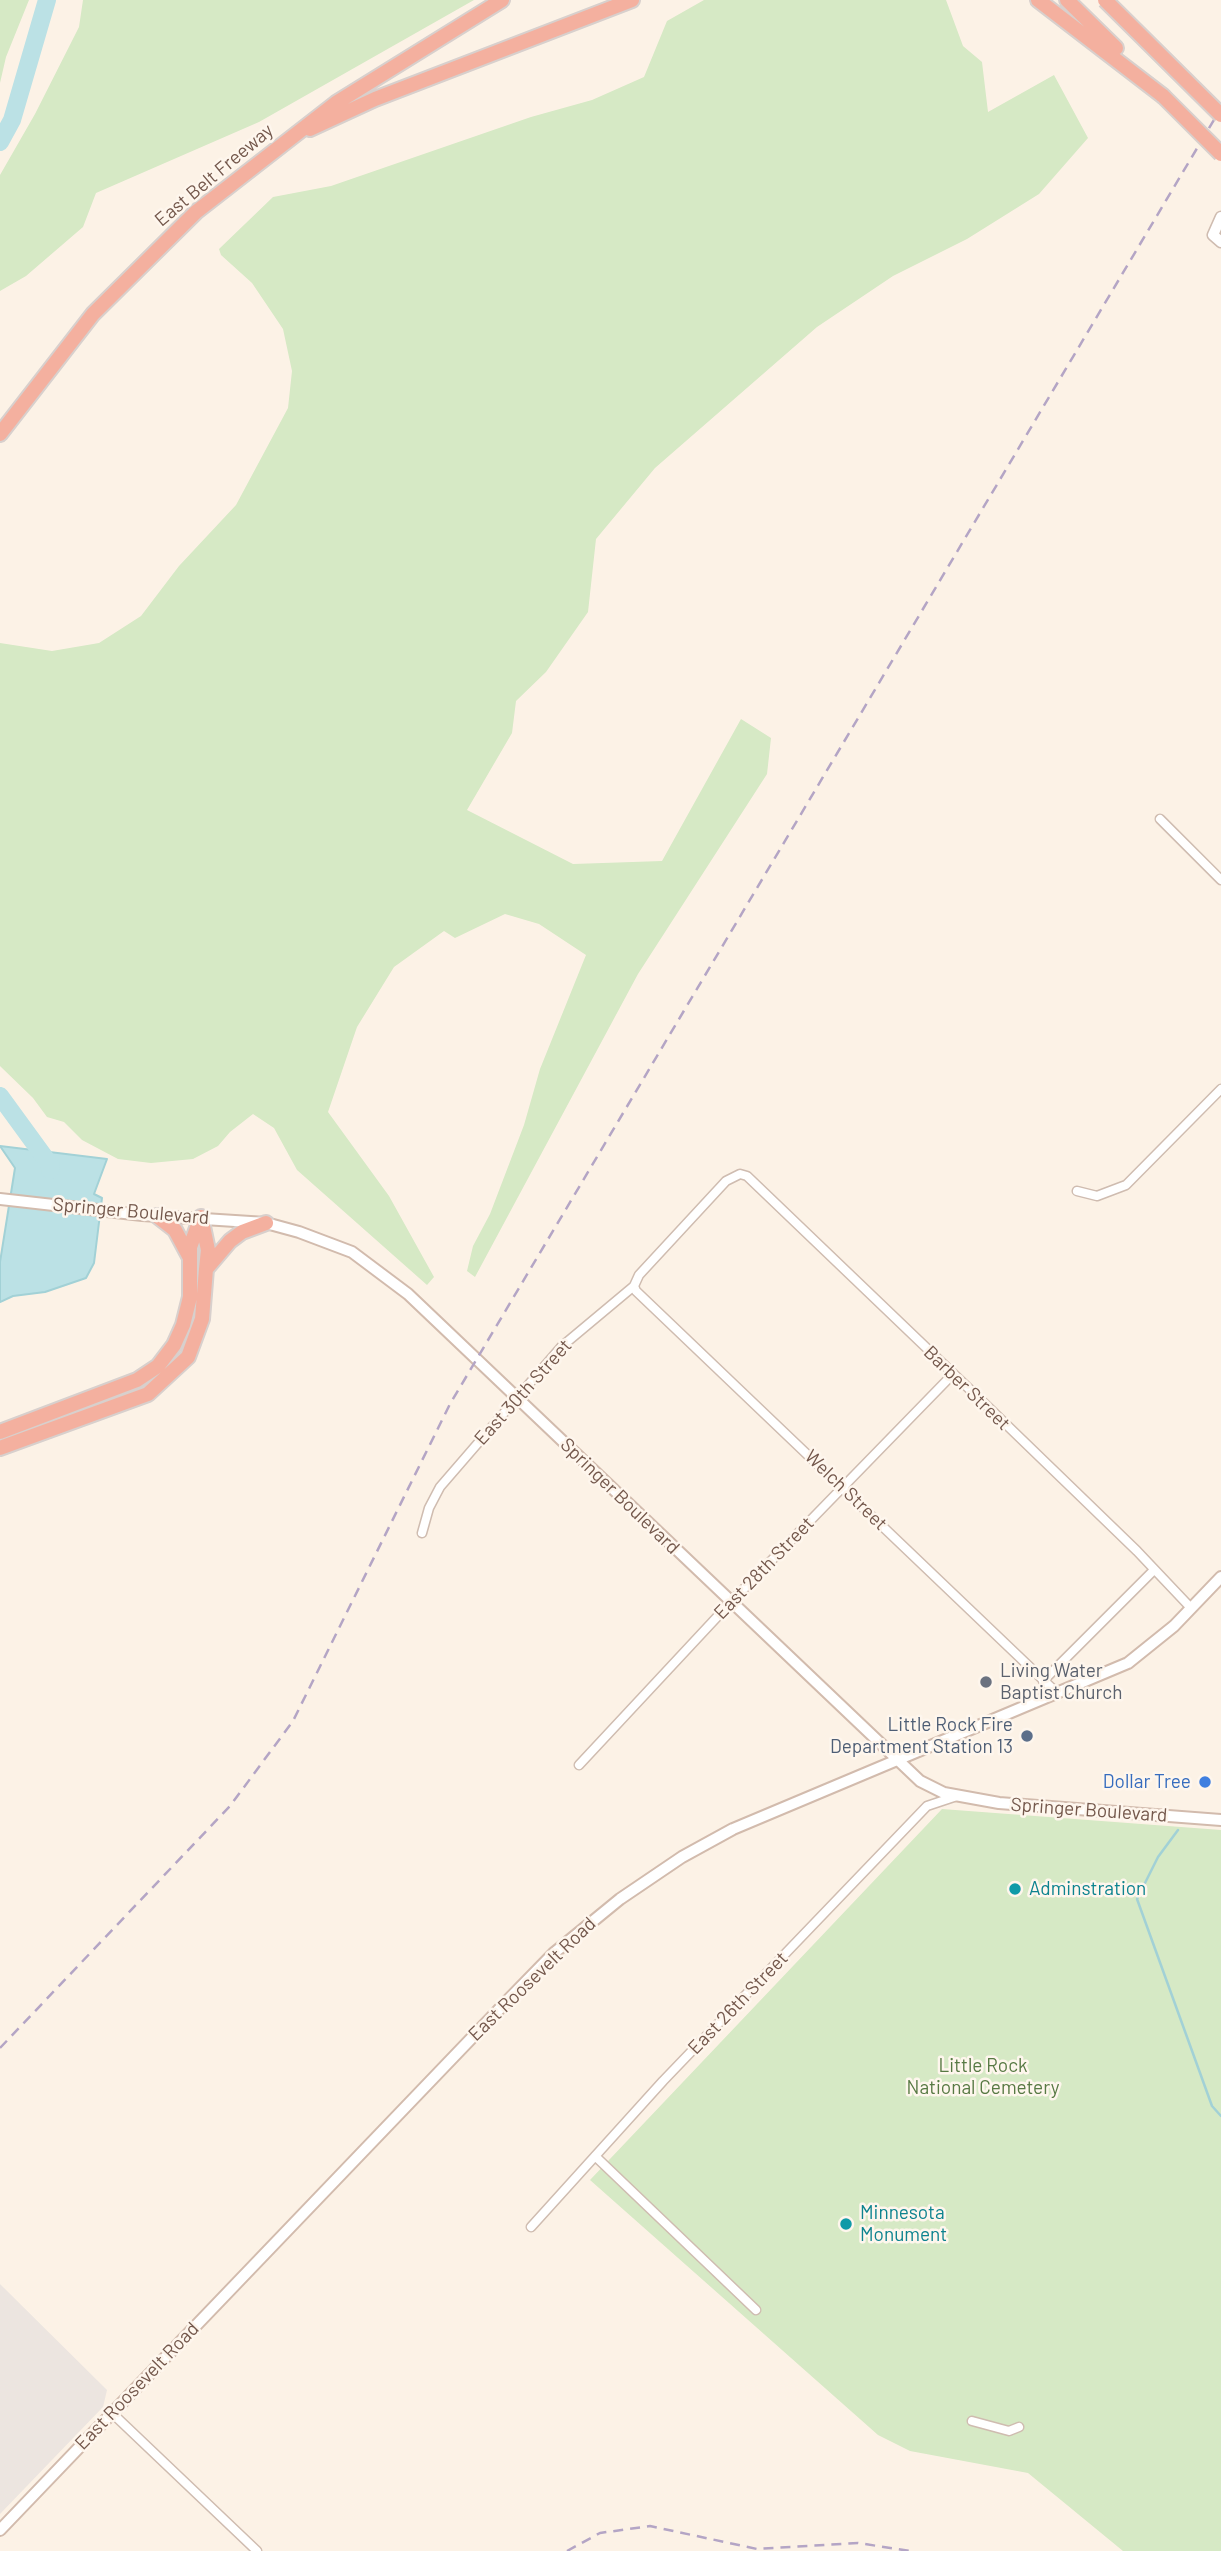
<!DOCTYPE html>
<html>
<head>
<meta charset="utf-8">
<style>
  body { margin:0 }
  canvas { display:block; background:#fcf2e6 }
</style>
</head>
<body>
<canvas width="1221" height="2551"></canvas>
<script>
const context = document.querySelector('canvas').getContext('2d');
context.lineJoin = 'round';
function paint(path, color) { context.fillStyle = color; context.fill(path, 'evenodd'); }
const shape = rows => new Path2D(rows.map(r => 'M' + r).join(''));
function stroke(path, color, width, dash) { context.strokeStyle = color; context.lineWidth = width; context.lineCap = dash ? 'butt' : 'round'; context.setLineDash(dash || []); context.stroke(path); }
function drawText(font, color, halo, rows, align = 'center') {
  context.font = font + ' Barlow,sans-serif'; context.lineWidth = 5; context.setLineDash([]); context.textBaseline = 'middle'; context.strokeStyle = halo; context.fillStyle = color; for (const [text, x, y, turn = 0] of rows) {
    context.save(); context.translate(x, y); context.rotate((+turn || 0) * Math.PI / 180); context.textAlign = isNaN(turn) ? turn : align; if (halo) context.strokeText(text, 0, 0); context.fillText(text, 0, 0); context.restore();
  }
}
paint(shape([
  [0,2284,107,2390,103,2407,0,2514]
]), '#ece5e0');
paint(shape([
  [0,0,29,0,6,57,0,83],
  [83,0,474,0,259,122,96,193,83,227,26,276,0,291,0,175,35,114,79,27],
  [704,0,946,0,963,46,982,62,988,112,1054,75,1088,138,1039,194,967,239,893,276,817,327,655,468,596,539,588,612,546,672,516,701,512,733,467,810,573,864,662,861,741,719,771,738,767,774,638,974,475,1277,467,1271,473,1246,490,1214,524,1125,540,1069,586,955,539,924,505,914,455,938,444,931,394,967,357,1027,328,1112,389,1196,434,1277,427,1285,297,1170,274,1128,253,1114,230,1132,218,1146,193,1159,151,1163,118,1159,82,1140,64,1122,47,1117,33,1098,0,1066,0,643,52,651,99,643,141,616,179,566,236,505,288,408,292,371,283,329,252,283,221,255,219,249,273,197,331,186,531,117,592,100,644,77,667,21],
  [942,1809,1221,1830,1221,2551,1123,2551,1028,2473,910,2451,878,2435,590,2180]
]), '#d6e9c5');
const water = shape([
  [0,1146,107,1159,94,1194,102,1198,94,1263,86,1278,45,1292,13,1296,0,1302,0,1262,15,1168,0,1146]
]);
paint(water, '#bbe1e5');
stroke(water, '#a2d1d6', 2);
stroke(shape([
  [1178,1830,1158,1857,1137,1899,1212,2106,1221,2116]
]), '#a2d1d6', 2.5);
stroke(shape([
  [0,142,12,120,47,0],
  [0,1096,51,1166,50,1170]
]), '#bbe1e5', 18);
const minor = shape([
  [1160,819,1221,880],
  [1077,1191,1097,1196,1126,1185,1221,1089],
  [634,1286,636,1291,1058,1694],
  [422,1533,429,1508,440,1487,561,1347,634,1286,639,1275,726,1181,740,1174,747,1176,985,1404,1137,1551,1191,1608],
  [1043,1681,1154,1570],
  [579,1765,731,1602,953,1374],
  [595,2156,756,2310],
  [531,2227,663,2081,927,1806,954,1797],
  [112,2413,257,2551],
  [972,2421,1009,2431,1019,2427]
]);
const tertiary = shape([
  [1221,217,1213,235,1221,242]
]);
const secondary = shape([
  [0,1199,142,1215,266,1223,299,1232,352,1252,408,1294,920,1781,944,1793,999,1803,1221,1820],
  [0,2530,510,1998,554,1953,620,1899,682,1857,733,1829,1128,1663,1174,1626,1221,1577]
]);
const motorway = shape([
  [1038,0,1163,96],
  [1067,0,1116,48],
  [310,129,375,99,632,0],
  [0,434,93,314,196,212,336,103,502,0],
  [157,1216,175,1230,190,1258],
  [207,1268,230,1241,242,1232,266,1223],
  [0,1432,137,1380,158,1366,174,1345,183,1325,190,1297,190,1247,201,1217],
  [0,1448,148,1394,188,1357,202,1319,206,1269,208,1250,201,1217]
]);
stroke(minor, '#cfbcb0', 11);
stroke(tertiary, '#cfbcb0', 13);
stroke(secondary, '#d2bbad', 14);
stroke(motorway, '#d8d0cd', 18);
stroke(minor, '#fff', 8);
stroke(tertiary, '#fff', 10);
stroke(secondary, '#fff', 10);
stroke(motorway, '#f4b09f', 14);
stroke(shape([
  [0,2048,230,1806,293,1721,450,1404,1221,108],
  [567,2551,600,2533,650,2526,757,2549,858,2543,910,2551]
]), '#b4a5c5', 2.5, [10, 7]);
const motorwayBridge = shape([
  [1105,0,1221,115],
  [1163,96,1221,154]
]);
stroke(motorwayBridge, '#d8d0cd', 18, []);
stroke(motorwayBridge, '#f4b09f', 14);
for (const [x, y, r, color] of [
  [986,1682,7,"#6b7280"],
  [1027,1736,7,"#5c6f8a"],
  [1205,1782,7,"#3f7fe0"],
  [1015,1889,7,"#0f9aa8"],
  [846,2224,7,"#0f9aa8"]
]) { const dot = new Path2D(); dot.arc(x, y, r, 0, 2 * Math.PI); context.fillStyle = color; context.fill(dot); stroke(dot, '#fef6ed', 2.5); }
drawText('19px', '#74584c', '#fef6ed', [
  ["East Belt Freeway",214,175,-40],
  ["Springer Boulevard",131,1211,5],
  ["Barber Street",967,1388,44],
  ["East 30th Street",523,1392,-48],
  ["Welch Street",846,1490,44],
  ["Springer Boulevard",620,1496,44],
  ["East 28th Street",764,1568,-46],
  ["Springer Boulevard",1089,1810,4],
  ["East Roosevelt Road",532,1979,-44],
  ["East 26th Street",738,2003,-46],
  ["East Roosevelt Road",137,2386,-46]
]);
drawText('19px', '#5b616d', '#fef6ed', [
  ["Living Water",1000,1671],
  ["Baptist Church",1000,1693]
], 'left');
drawText('19px', '#4e5e75', '#fef6ed', [
  ["Little Rock Fire",1013,1725],
  ["Department Station 13",1013,1747]
], 'right');
drawText('19px', '#366cbe', '#fef6ed', [
  ["Dollar Tree",1191,1782]
], 'right');
drawText('19px', '#0d838f', '#fef6ed', [
  ["Adminstration",1029,1889],
  ["Minnesota",860,2213],
  ["Monument",860,2235]
], 'left');
drawText('19px', '#577943', '#fef6ed', [
  ["Little Rock",983,2066],
  ["National Cemetery",983,2088]
]);
</script>
</body>
</html>
